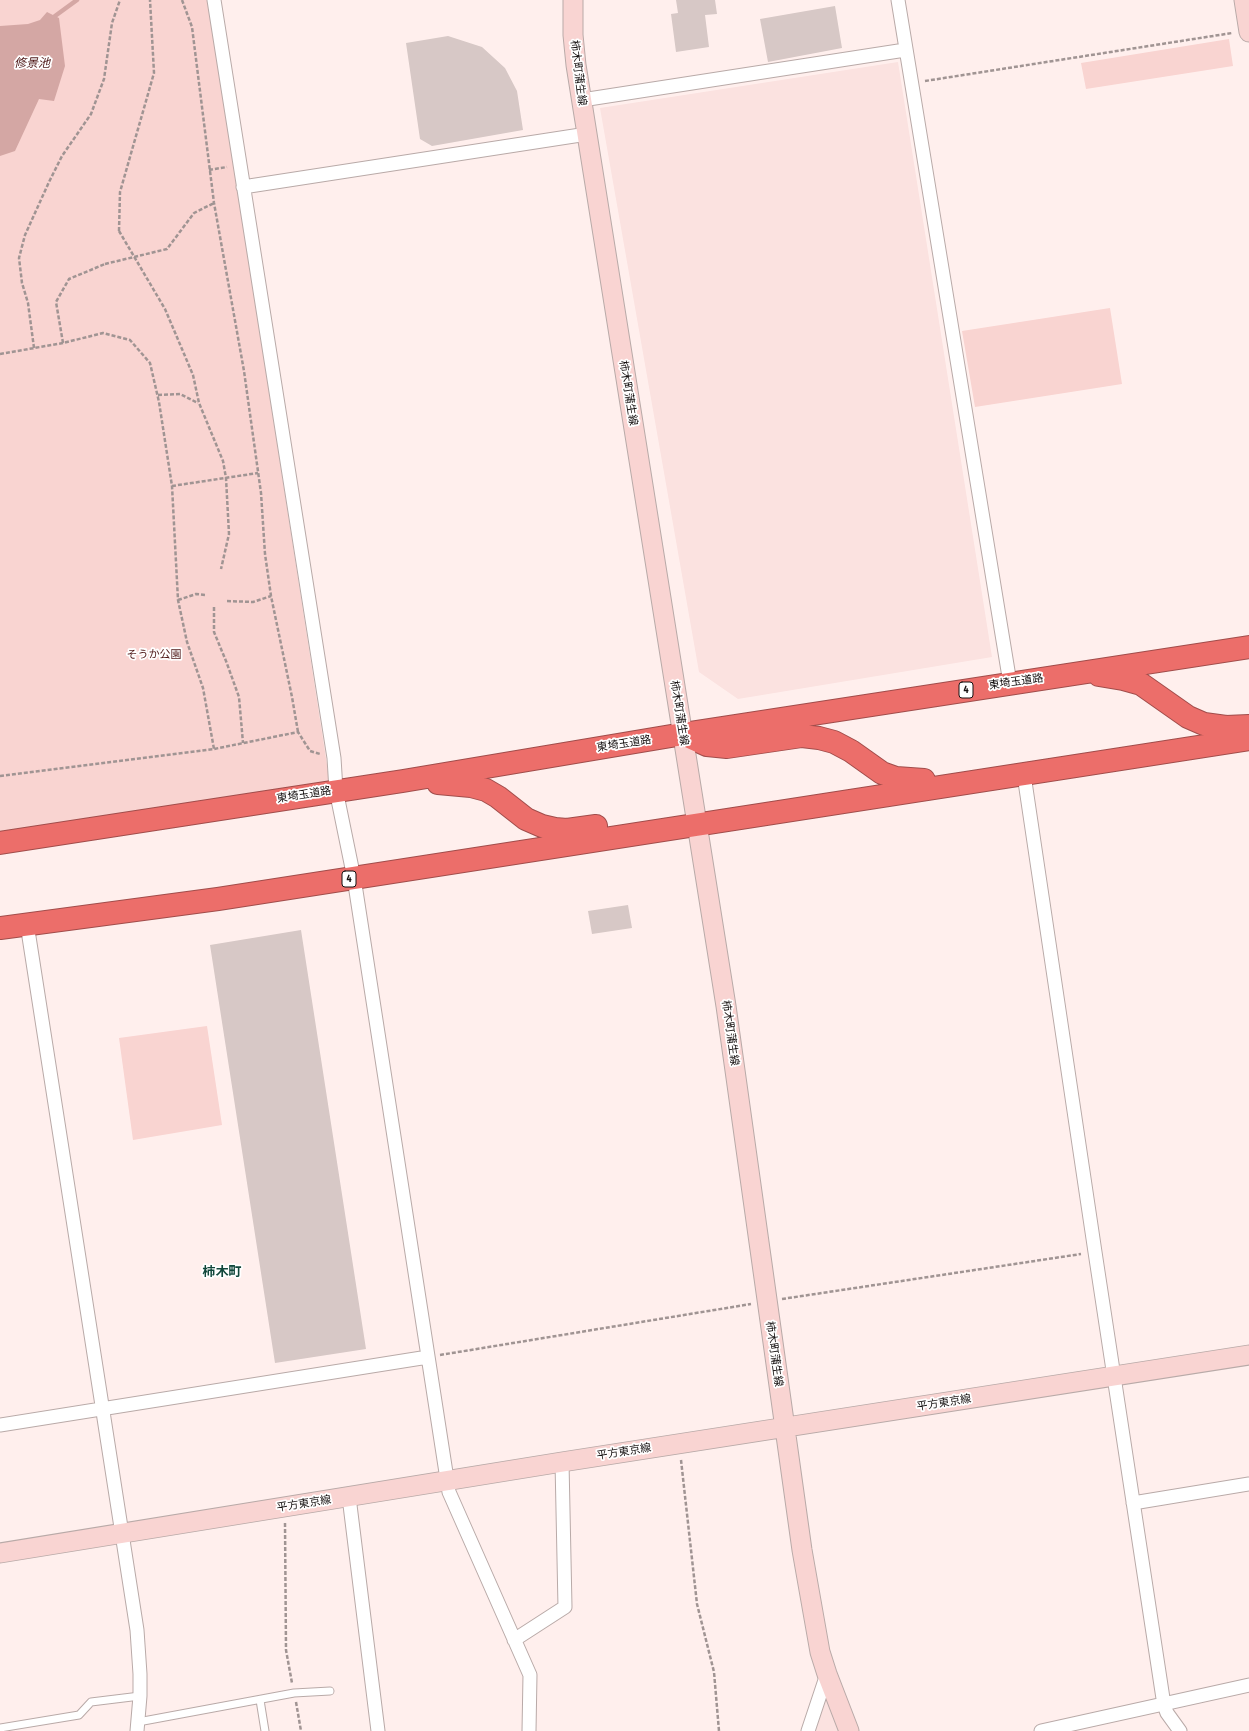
<!DOCTYPE html>
<html>
<head>
<meta charset="utf-8">
<style>
  body { margin:0 }
  canvas { display:block; background:#ffefed }
</style>
</head>
<body>
<canvas width="1249" height="1731"></canvas>
<script>
const context = document.querySelector('canvas').getContext('2d');
context.lineJoin = 'round';
function paint(path, color) { context.fillStyle = color; context.fill(path, 'evenodd'); }
const shape = rows => new Path2D(rows.map(r => 'M' + r).join(''));
function stroke(path, color, width, dash) { context.strokeStyle = color; context.lineWidth = width; context.lineCap = dash ? 'butt' : 'round'; context.setLineDash(dash || []); context.stroke(path); }
function drawText(font, color, halo, rows, align = 'center') {
  context.font = font + ' "Fira Sans Condensed","Noto Sans JP",sans-serif'; context.lineWidth = 3.5; context.setLineDash([]); context.textBaseline = 'middle'; context.strokeStyle = halo; context.fillStyle = color; for (const [text, x, y, turn = 0] of rows) {
    context.save(); context.translate(x, y); context.rotate((+turn || 0) * Math.PI / 180); context.textAlign = isNaN(turn) ? turn : align; if (halo) context.strokeText(text, 0, 0); context.fillText(text, 0, 0); context.restore();
  }
}
paint(shape([
  [898,62,992,657,738,699,699,672,600,108],
  [826,1698,840,1731,814,1731]
]), '#fbe2e0');
paint(shape([
  [0,0,208,0,330,784,0,836],
  [1229,39,1233,66,1086,89,1081,63],
  [1110,308,1122,384,975,407,962,331],
  [207,1026,222,1125,133,1140,119,1038]
]), '#f9d4d1');
paint(shape([
  [47,12,59,18,65,66,54,101,39,99,15,151,0,156,0,26,28,24,40,20]
]), '#d4a7a4');
stroke(shape([
  [55,16,77,0]
]), '#d4a7a4', 4.5);
paint(shape([
  [676,0,715,0,717,14,705,15,709,47,676,52,671,14,678,13],
  [835,6,842,48,768,62,760,19],
  [448,36,482,47,505,68,517,91,523,130,432,146,420,139,406,43],
  [628,905,632,928,592,934,588,911],
  [301,930,366,1349,275,1363,210,945]
]), '#d7c8c6');
const lane = shape([
  [260,1700,265,1731],
  [138,1722,294,1693,330,1691],
  [0,1728,79,1715,91,1702,140,1696]
]);
const street = shape([
  [214,0,334,758,336,790,354,878,449,1492,530,1675,529,1731],
  [898,0,1010,683],
  [582,100,905,50],
  [243,187,587,134],
  [1024,775,1095,1252,1164,1705,1167,1713,1180,1731],
  [27,924,137,1630,140,1674,140,1696,137,1731],
  [0,1425,428,1357],
  [349,1497,378,1731],
  [1133,1503,1249,1484],
  [514,1640,565,1607,562,1462],
  [808,1731,827,1674],
  [1041,1731,1249,1685]
]);
const secondary = shape([
  [573,0,573,35,576,65,726,1006,802,1550,820,1652,827,1674,849,1731],
  [1244,0,1249,32],
  [0,1553,562,1462,1249,1355]
]);
const highway = shape([
  [1099,675,1123,679,1141,684,1188,717,1204,724,1226,727,1249,726],
  [683,734,707,745,727,747,802,736,819,738,834,742,851,751,882,773,896,778,924,780],
  [438,783,471,786,486,790,498,797,526,819,542,826,555,829,567,830,596,826],
  [0,843,403,781,683,734,1249,647],
  [0,928,218,899,1249,739]
]);
stroke(lane, '#b9aaa8', 9);
stroke(street, '#b9aaa8', 15);
stroke(secondary, '#b9aaa8', 21);
stroke(highway, '#a14d4b', 24);
stroke(shape([
  [182,0,192,27,214,203,244,371,261,493,265,554,271,596,292,697,298,732],
  [925,81,1232,33],
  [209,170,227,167],
  [119,231,165,309,193,375,199,403,223,461,226,478,229,534,221,569],
  [119,231,120,192,154,73,150,0],
  [105,264,167,249,194,213,214,203],
  [63,343,56,302,69,279,105,264],
  [34,348,28,303,22,283,19,258,25,235,49,182,62,156,91,114,104,79,112,23,120,0],
  [0,354,63,343,103,333,130,340,150,363,159,402,172,486,178,600,187,642,203,688,214,749],
  [158,395,180,394,198,403],
  [172,486,258,473],
  [178,600,196,594,206,595],
  [227,601,253,602,271,596],
  [214,607,214,632,226,661,239,697,243,743],
  [0,776,214,749,298,732,310,751,320,754],
  [782,1299,1081,1254],
  [440,1355,751,1304],
  [681,1460,697,1604,714,1672,719,1731],
  [285,1523,286,1650,292,1683],
  [296,1702,301,1731]
]), '#a09493', 2.5, [4, 2]);
stroke(lane, '#fff', 7);
stroke(street, '#fff', 13);
stroke(secondary, '#f9d4d2', 19);
stroke(highway, '#ec6e6a', 22);
for (const [x, y, w] of [
  [966,690,14],
  [349,879,14]
]) { const box = new Path2D(); box.roundRect(x - w / 2, y - 8, w, 16, 3); context.fillStyle = '#fff'; context.fill(box); stroke(box, '#161111', 1); }
drawText('bold 10px', '#161111', null, [
  ["4",966,690],
  ["4",349,879]
]);
drawText('11px', '#161111', '#fff', [
  ["柿木町蒲生線",578,73,83],
  ["柿木町蒲生線",628,393,81],
  ["東埼玉道路",1016,682,-8],
  ["柿木町蒲生線",679,713,81],
  ["東埼玉道路",624,744,-9],
  ["東埼玉道路",304,795,-9],
  ["柿木町蒲生線",730,1033,82],
  ["柿木町蒲生線",774,1354,82],
  ["平方東京線",944,1403,-9],
  ["平方東京線",624,1452,-9],
  ["平方東京線",304,1504,-9]
]);
drawText('11px', '#4e1817', '#fff', [
  ["そうか公園",154,655]
]);
drawText('italic 12px', '#4d1717', '#fff', [
  ["修景池",32,64]
]);
drawText('bold 13px', '#11473b', '#fff', [
  ["柿木町",222,1272]
]);
</script>
</body>
</html>
